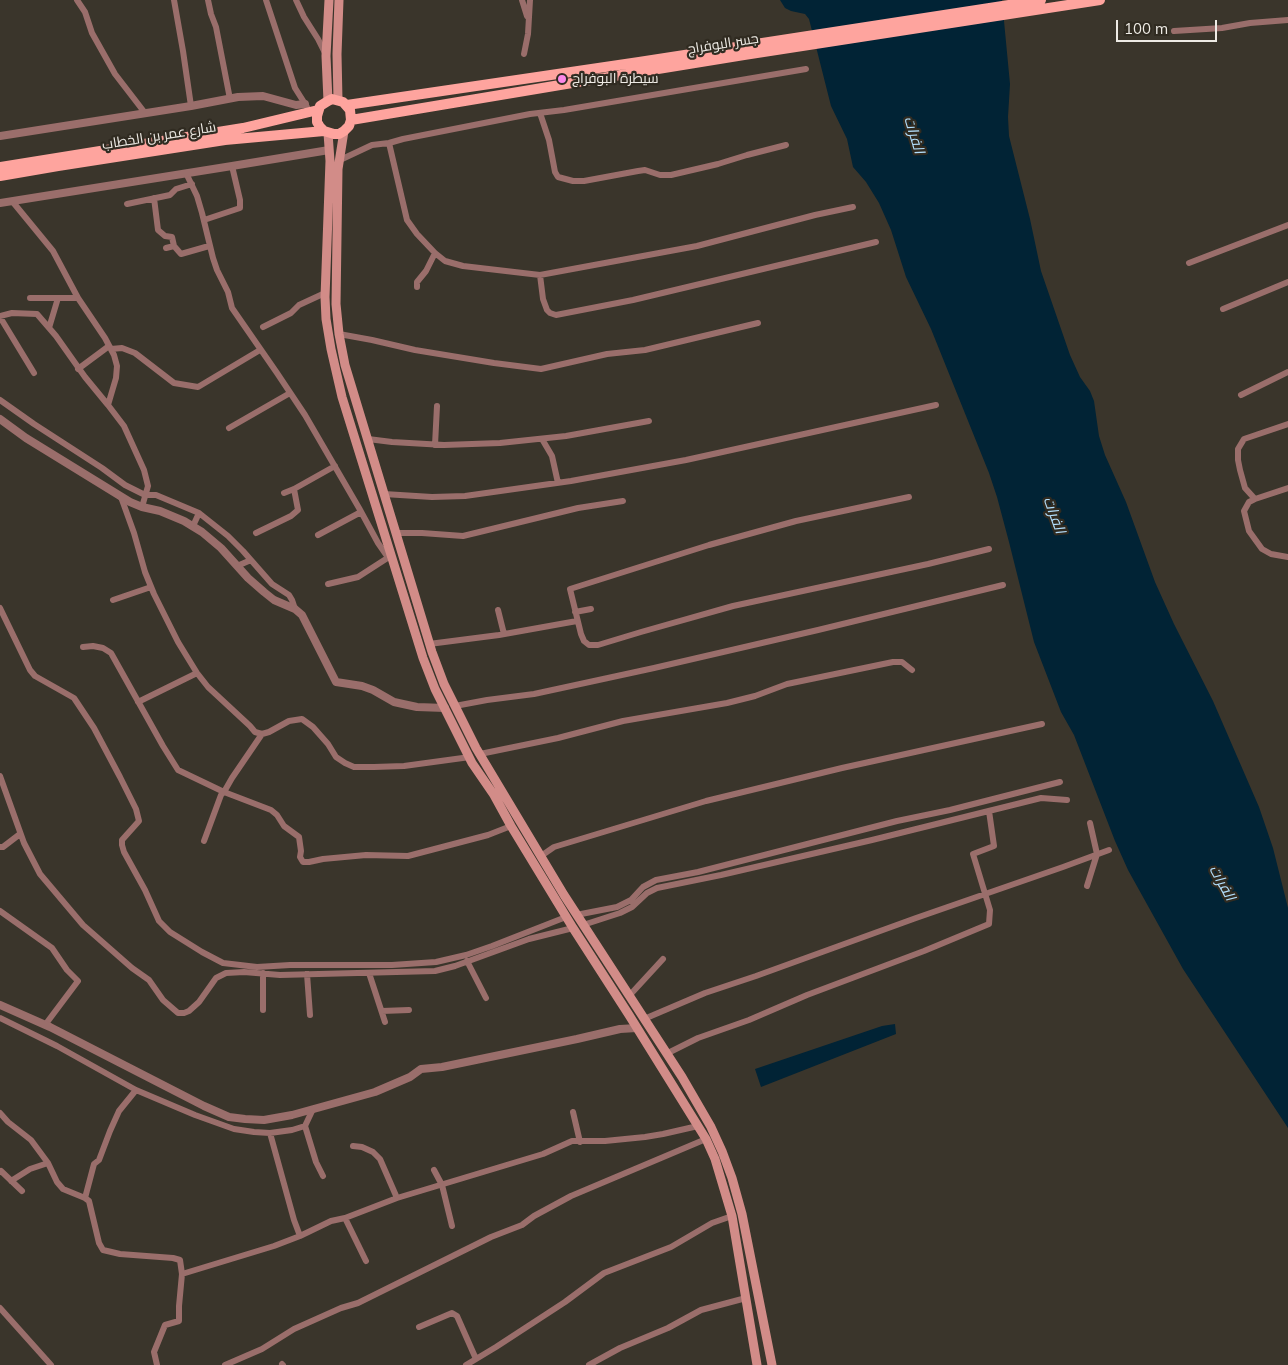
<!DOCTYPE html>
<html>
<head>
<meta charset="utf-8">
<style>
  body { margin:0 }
  #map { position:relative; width:1288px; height:1365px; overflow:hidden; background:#3a352b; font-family:Mulish,sans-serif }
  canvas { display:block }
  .scale { position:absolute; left:1116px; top:20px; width:101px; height:22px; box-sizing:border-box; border:2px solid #eeebe5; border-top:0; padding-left:6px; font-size:15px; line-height:18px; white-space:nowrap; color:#eeebe5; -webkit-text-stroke:4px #302b21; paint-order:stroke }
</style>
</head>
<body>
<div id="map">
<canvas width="1288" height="1365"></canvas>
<div class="scale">100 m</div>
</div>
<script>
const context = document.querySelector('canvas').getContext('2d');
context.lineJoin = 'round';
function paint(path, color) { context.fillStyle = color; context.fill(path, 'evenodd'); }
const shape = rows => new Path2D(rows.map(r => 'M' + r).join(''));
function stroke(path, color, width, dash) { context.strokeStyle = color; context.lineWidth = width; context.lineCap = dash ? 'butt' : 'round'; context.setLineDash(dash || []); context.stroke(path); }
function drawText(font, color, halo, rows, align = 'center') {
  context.font = font + ' Mulish,Cairo,sans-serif'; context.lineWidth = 4.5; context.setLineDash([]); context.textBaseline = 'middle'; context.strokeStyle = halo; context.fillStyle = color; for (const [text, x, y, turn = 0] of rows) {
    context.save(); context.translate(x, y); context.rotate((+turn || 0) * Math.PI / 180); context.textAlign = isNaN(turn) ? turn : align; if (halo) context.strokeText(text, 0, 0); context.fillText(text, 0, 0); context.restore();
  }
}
paint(shape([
  [780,0,1002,0,1010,84,1008,117,1009,136,1030,219,1041,271,1070,355,1080,377,1090,391,1094,401,1099,436,1105,455,1126,502,1155,582,1174,624,1213,701,1259,807,1273,848,1288,908,1288,1128,1183,969,1128,870,1115,841,1074,735,1061,712,1034,642,1009,542,997,497,989,473,931,329,906,277,891,230,879,203,866,182,853,167,847,139,831,106,809,19,805,14,791,11,785,8],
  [895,1024,896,1034,761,1087,755,1069,882,1026]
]), '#012335');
stroke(shape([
  [77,0,85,12,92,33,115,74,145,113],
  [174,0,183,51,191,106],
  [208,0,211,14,216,27,230,99],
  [266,0,295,88,307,107],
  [296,0,304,17,318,39,326,55],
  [522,0,527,16],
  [1174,31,1222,28,1250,23,1288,20],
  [524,54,528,34,530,0],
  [540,113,549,140,555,172,558,177,573,181,584,181,638,171,645,170,660,175,671,175,718,164,747,155,786,145],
  [389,143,407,220,417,234,435,253,445,261,463,266,540,275,697,246,815,215,853,207],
  [340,160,372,145,389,143,403,139,530,114,564,110,806,69],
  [186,173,197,196,202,213,213,258,217,270,228,292,232,308,277,373,305,415,359,508,378,543,387,556,392,559],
  [154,198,158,230,165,236,172,237,174,246],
  [12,201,53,251,78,298,105,338,114,355,117,366,116,378,108,405],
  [127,204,170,195,176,189,192,184],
  [204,220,240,208,240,200,232,166],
  [166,248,174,246,181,254,209,246],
  [1189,263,1288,225],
  [540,275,543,299,547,310,550,313,556,315,633,300,876,242],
  [417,287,417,282,426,271,435,253],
  [30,298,78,298],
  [1223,309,1288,282],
  [0,316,12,313,37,314,56,336,85,377,108,405,124,426,144,470,148,486,142,507],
  [0,317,34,373],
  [263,327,291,313,299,305,325,293],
  [49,328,58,298],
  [339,334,372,340,415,350,494,363,541,369,607,354,645,350,758,323],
  [111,349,122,348,135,353,174,383,198,387,260,350],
  [78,369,109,346],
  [1241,395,1288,372],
  [0,400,34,424,102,468,125,485,145,495,156,495,199,513,228,536,243,551,272,584,289,595,292,600,295,609],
  [229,428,290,393],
  [368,439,392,442,444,445,500,443,566,436,649,421],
  [542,439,552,456,558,483],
  [435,445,437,406],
  [1288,488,1255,499,1249,502,1244,511,1249,531,1262,549,1271,554,1288,557],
  [284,493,294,489,335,466],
  [384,494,432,497,465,496,571,481,686,460,936,405],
  [121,497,134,533,145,572,154,594,178,642,197,673,208,687,250,726,255,732,262,734,269,732,289,721,302,719,313,727,328,744,336,757,345,763,354,767,374,767,404,766,470,757],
  [909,497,796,521,709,545,570,589,581,634,584,641,589,645,598,645,641,632,733,606,928,564,989,549],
  [1255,499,1245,488,1240,470,1238,460,1238,449,1244,439,1288,424],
  [193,526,199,513],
  [256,533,291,516,298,510,294,489],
  [396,533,422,533,463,536,578,508,623,501],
  [318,535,361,512],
  [237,566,251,560],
  [328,584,358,577,389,557],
  [113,600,151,587],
  [0,608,30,670,35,676,74,698,94,728,120,777,136,809,139,821,122,840,122,845,124,852,145,890,159,921,170,932,202,952,223,963,257,967,290,965,392,965,436,962,466,955,492,946,566,917],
  [498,610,504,634],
  [575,612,591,609],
  [429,644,499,635,577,621],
  [83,647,93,646,103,648,111,653,163,746,178,770,224,792,271,810,277,815,284,826,299,837,301,851,300,857,303,862,309,862,323,859,366,855,408,856,488,835,511,826],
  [138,702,197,673],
  [455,706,487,700,534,694,654,668,818,630,1003,585],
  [480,754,558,738,623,721,727,703,755,696,787,684,893,662,902,662,912,670],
  [0,776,24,843,40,874,83,925,132,968,149,980,163,1000,178,1013,184,1013,189,1011,199,1002,216,978,226,973,244,972,280,975,435,971,455,966,529,939,573,928],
  [204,841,221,795,224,792,232,778,262,734],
  [0,847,3,847,20,834],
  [541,856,554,847,706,801,842,768,1042,724],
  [1087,886,1097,854,1090,823],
  [0,911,52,948,67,970,78,981,45,1025],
  [576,915,617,907,631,900,643,887,656,880,698,872,897,821,950,810,1060,782],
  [583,925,620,913,632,907,647,893,657,888,721,875,872,840,1041,798,1067,800],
  [467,961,486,998],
  [263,973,263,1010],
  [369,973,385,1022],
  [307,974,310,1015],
  [629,996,663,959],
  [382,1011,409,1010],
  [0,1018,57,1046,136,1090,195,1115,234,1129,254,1132,270,1133,292,1130,305,1126,313,1109],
  [644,1019,705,993,756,976,916,918,1063,867,1109,850],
  [666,1054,698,1038,749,1020,807,995,924,951,989,924,990,910,973,854,994,846,989,811],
  [573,1112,580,1142],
  [0,1113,8,1122,31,1140,48,1163,57,1182,63,1189,85,1198,89,1201,99,1243,103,1250,120,1254,173,1258,180,1260,182,1274],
  [305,1126,316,1162,323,1176],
  [270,1133,294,1220,300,1236],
  [353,1146,362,1147,373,1152,380,1159,397,1198],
  [434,1170,442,1185,452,1226],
  [0,1172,1,1171,22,1191],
  [11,1181,30,1169,48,1163],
  [85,1198,94,1164,99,1160,110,1131,119,1111,136,1090],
  [345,1218,366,1261],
  [0,1308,51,1365],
  [419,1327,452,1313,457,1316,476,1359],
  [282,1364,283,1365],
  [157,1365,154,1352,165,1325,179,1321,179,1306,182,1274,274,1246,300,1236,331,1221,345,1218,397,1198,543,1154,572,1141,605,1141,645,1137,663,1134,698,1126],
  [225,1365,262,1349,294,1329,341,1308,358,1303,491,1237,522,1225,534,1216,571,1196,706,1139],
  [466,1365,496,1347,565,1302,604,1273,671,1247,712,1223,732,1216],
  [589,1365,620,1348,668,1328,701,1310,746,1298]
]), '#9a6e6b', 6);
stroke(shape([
  [0,136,191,106,238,97,263,96,296,105,305,104],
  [0,203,232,166,329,150],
  [0,419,26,438,130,502,142,507,160,511,184,521,202,532,221,548,248,578,264,592,274,600,295,609,302,615,336,682,362,686,373,690,394,702,403,704,417,707,445,708],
  [0,1005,50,1027,204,1106,229,1117,245,1119,264,1120,292,1115,375,1092,410,1077,421,1069,442,1067,577,1039,620,1029,637,1028]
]), '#9a6e6b', 8);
stroke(shape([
  [338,100,337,54,339,0],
  [328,101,326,56,329,0],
  [344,131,338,169,336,304,339,334,345,365,432,652,444,684,476,748,564,895,682,1077,711,1127,722,1151,732,1178,742,1214,772,1365],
  [328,133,330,161,325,297,326,319,331,349,342,397,423,658,435,689,472,763,494,795,511,826,573,928,629,1015,706,1139,715,1159,732,1216,757,1365]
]), '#d28c88', 9);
stroke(shape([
  [347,105,639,62,1041,0],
  [351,120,578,82,744,55,1100,0],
  [0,167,243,128,318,110],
  [0,176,58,166,225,140,324,131,334,134,339,134,344,131,349,126,351,120,350,110,343,102,332,99,328,101,320,106,317,116,317,122,320,127,324,131]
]), '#fea49e', 10);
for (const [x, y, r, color] of [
  [562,79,5,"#fa87e7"]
]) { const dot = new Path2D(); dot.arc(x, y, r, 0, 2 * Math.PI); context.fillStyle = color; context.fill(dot); stroke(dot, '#302b21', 2); }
drawText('14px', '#eeebe5', '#302b21', [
  ["جسر البوفراج",723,44,-9],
  ["شارع عمر بن الخطاب",159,136,-9]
]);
drawText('14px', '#eeebe5', '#302b21', [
  ["سيطرة البوفراج",572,79]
], 'left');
drawText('italic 15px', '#b2dffd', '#302b21', [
  ["الفرات",914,135,73],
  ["الفرات",1054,515,70],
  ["الفرات",1222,883,61]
]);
</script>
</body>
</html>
